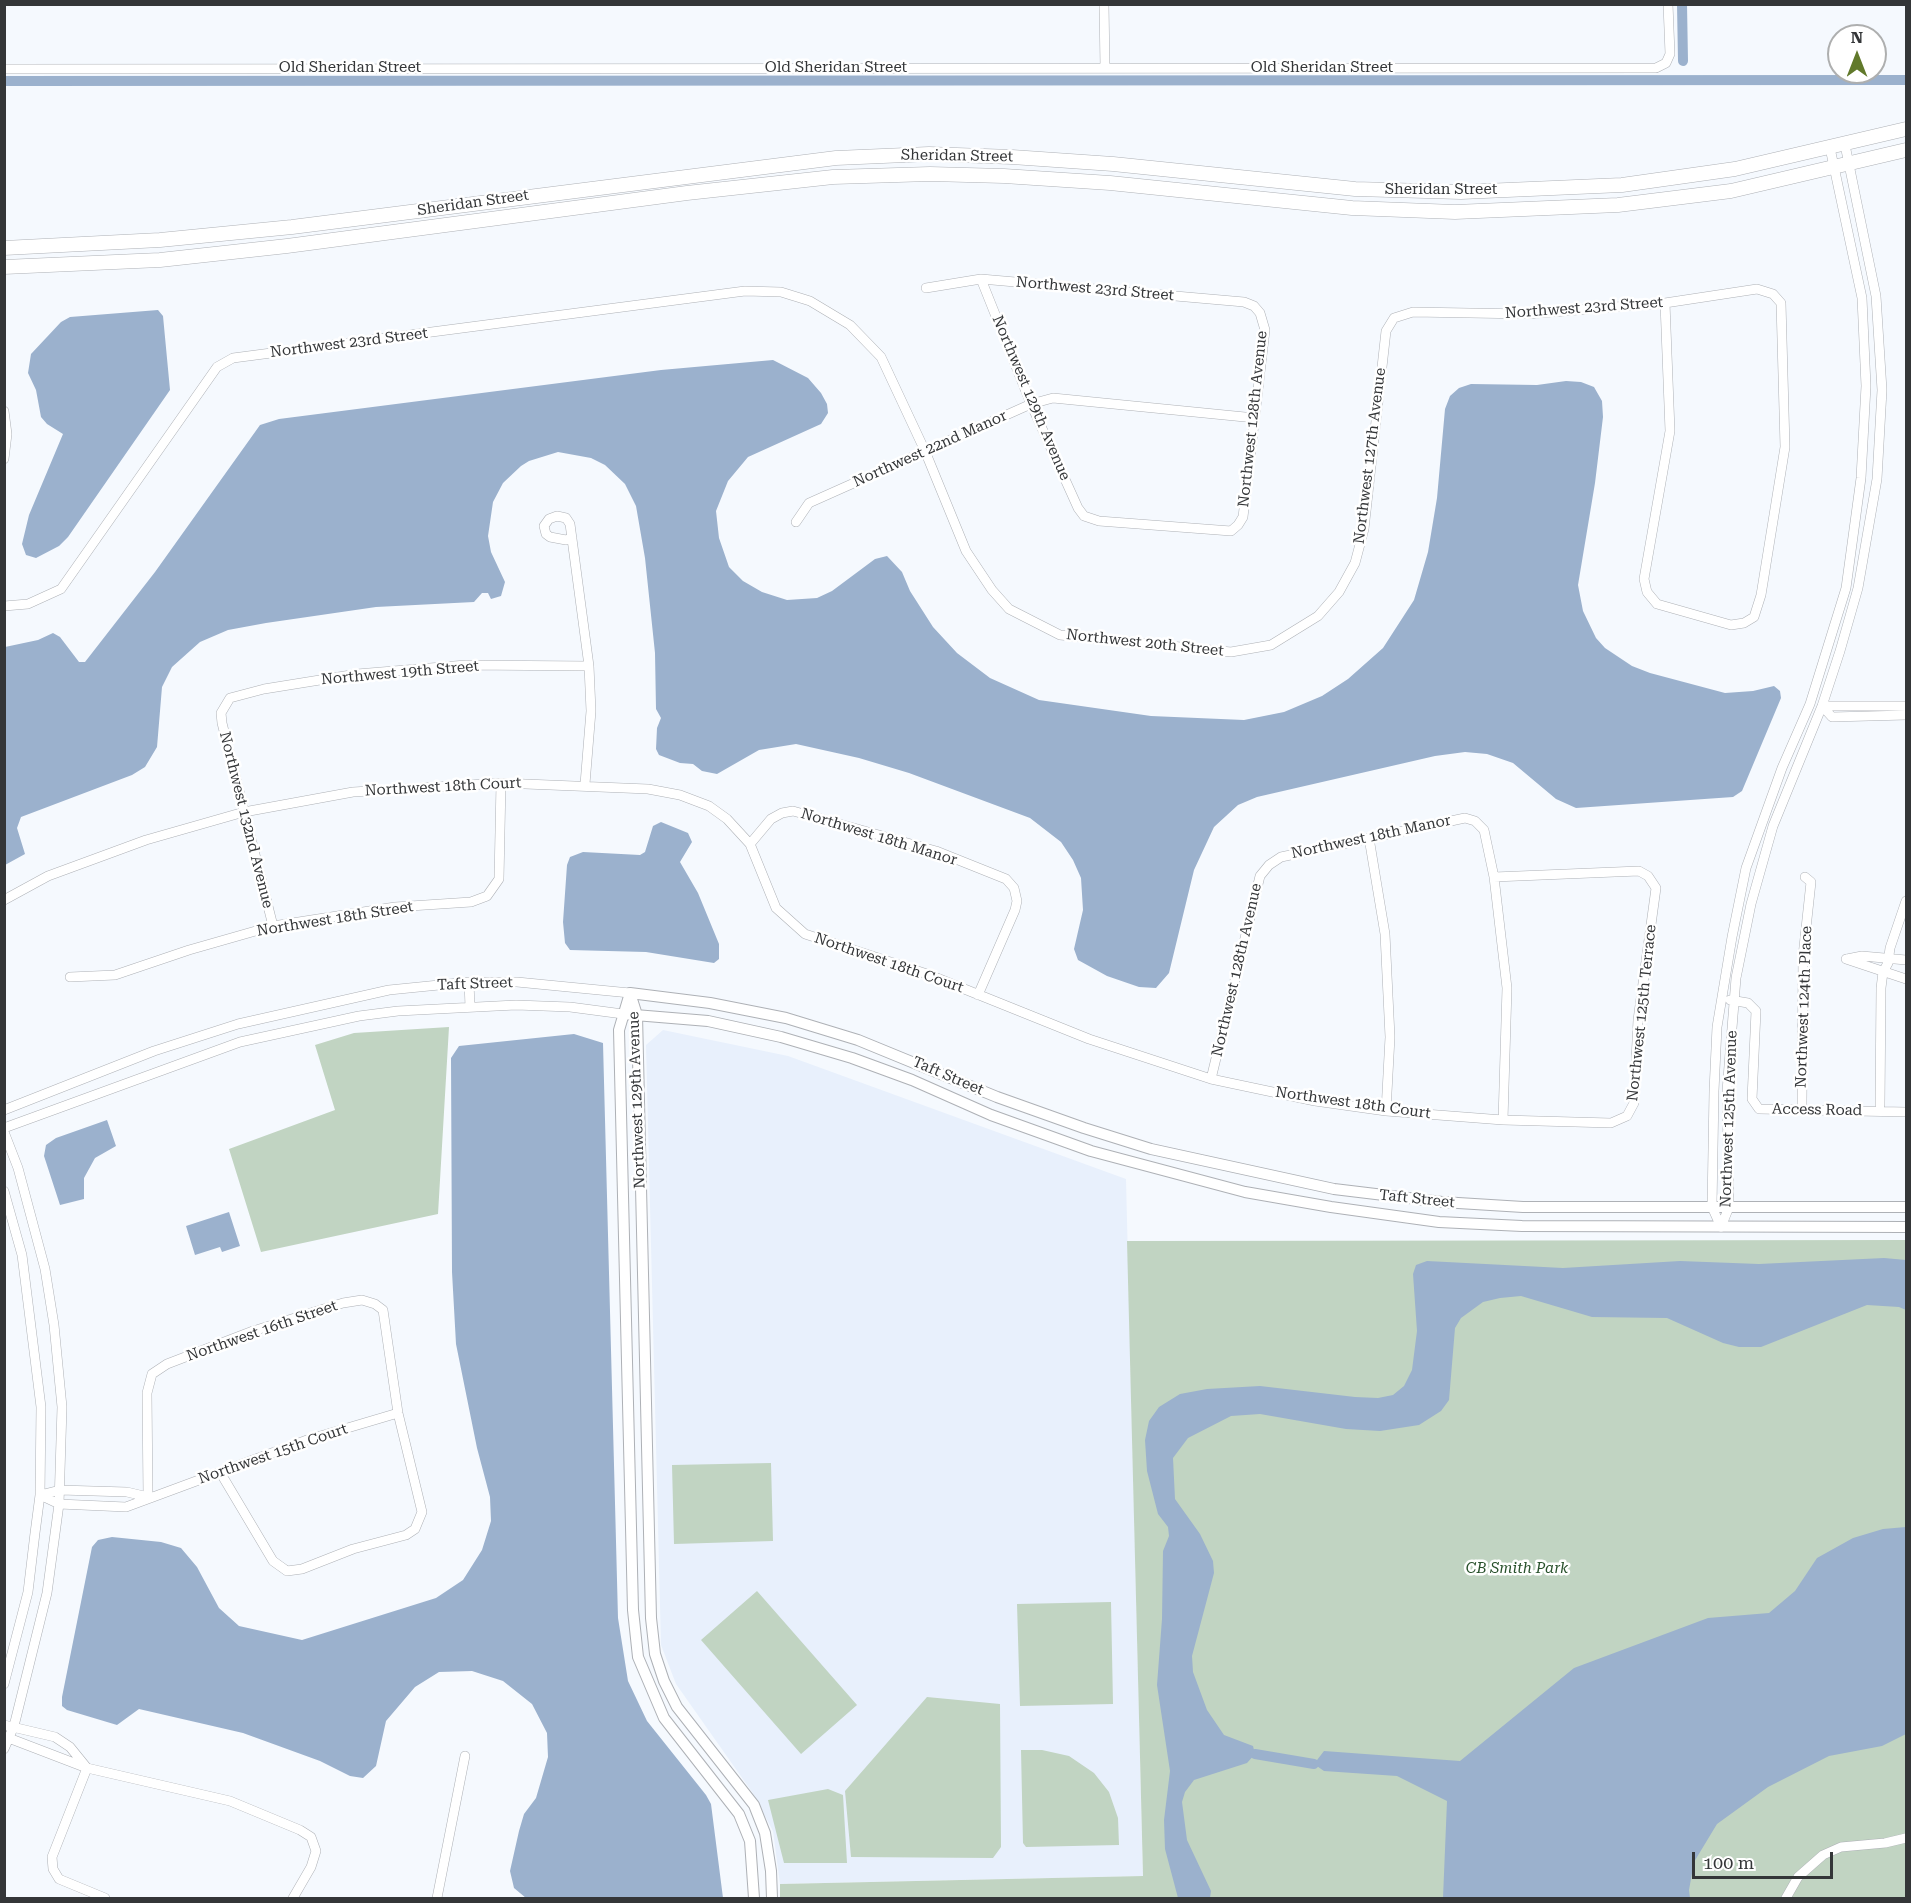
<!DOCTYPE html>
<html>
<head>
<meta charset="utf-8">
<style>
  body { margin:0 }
  #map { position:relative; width:1911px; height:1903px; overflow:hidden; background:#f5f9fe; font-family:"Roboto Serif",serif }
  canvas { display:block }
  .frame { position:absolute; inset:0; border:6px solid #343638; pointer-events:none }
  .north { position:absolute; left:1827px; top:24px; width:60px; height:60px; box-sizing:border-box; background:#fff; border:2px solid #aeafaf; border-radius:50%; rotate:0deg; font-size:16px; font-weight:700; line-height:24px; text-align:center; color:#343638 }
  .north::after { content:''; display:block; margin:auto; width:21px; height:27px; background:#61792b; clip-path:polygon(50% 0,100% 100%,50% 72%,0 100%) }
  .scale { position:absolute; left:1692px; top:1852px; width:141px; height:27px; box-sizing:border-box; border:3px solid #343638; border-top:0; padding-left:8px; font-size:18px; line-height:21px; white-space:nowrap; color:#343638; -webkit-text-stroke:4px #fff; paint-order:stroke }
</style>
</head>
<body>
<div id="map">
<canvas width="1911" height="1903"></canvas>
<div class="frame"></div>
<div class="north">N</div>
<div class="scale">100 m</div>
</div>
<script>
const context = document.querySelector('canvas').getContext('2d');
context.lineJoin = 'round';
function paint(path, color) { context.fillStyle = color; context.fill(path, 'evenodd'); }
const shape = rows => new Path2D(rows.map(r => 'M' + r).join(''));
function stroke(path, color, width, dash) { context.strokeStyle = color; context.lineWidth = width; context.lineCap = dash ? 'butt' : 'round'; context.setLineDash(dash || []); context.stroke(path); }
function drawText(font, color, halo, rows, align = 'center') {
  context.font = font + ' "Roboto Serif",serif'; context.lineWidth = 5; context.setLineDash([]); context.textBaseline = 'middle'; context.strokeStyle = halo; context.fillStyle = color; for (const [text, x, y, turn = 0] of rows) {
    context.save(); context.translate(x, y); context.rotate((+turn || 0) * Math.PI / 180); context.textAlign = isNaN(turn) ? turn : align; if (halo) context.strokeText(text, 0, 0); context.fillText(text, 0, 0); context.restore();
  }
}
paint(shape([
  [663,1030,788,1056,1126,1179,1143,1876,780,1884,773,1831,752,1792,676,1684,661,1645,646,1045]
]), '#e8f0fc');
paint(shape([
  [449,1027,438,1214,261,1252,229,1149,335,1110,315,1045,354,1033],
  [1906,1240,1906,1898,780,1898,780,1884,1143,1876,1127,1241],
  [771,1463,773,1541,674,1544,672,1465],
  [757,1591,857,1705,801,1754,701,1640],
  [1111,1602,1113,1704,1020,1706,1017,1604],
  [927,1697,1000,1704,1001,1847,993,1858,851,1857,845,1791],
  [1021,1750,1042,1750,1069,1756,1094,1773,1109,1792,1118,1818,1119,1845,1026,1847,1023,1843],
  [828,1789,843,1795,847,1863,784,1863,768,1800]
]), '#c1d4c2');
paint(shape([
  [158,310,163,316,170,390,68,537,59,546,36,558,26,555,22,544,29,515,63,434,47,424,41,417,36,390,28,373,31,354,61,322,70,317],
  [773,360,808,378,821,393,827,404,828,413,821,424,748,457,728,481,716,511,719,538,729,567,743,581,762,592,787,600,817,598,832,591,875,559,887,556,902,572,910,591,933,627,957,653,990,678,1039,700,1151,716,1244,720,1284,712,1322,696,1348,679,1383,648,1414,600,1428,552,1437,498,1445,409,1450,396,1459,388,1471,384,1537,385,1566,381,1581,382,1594,387,1602,401,1603,417,1595,483,1578,585,1583,611,1596,638,1605,648,1632,666,1650,673,1725,693,1753,691,1774,686,1780,691,1781,698,1742,791,1733,797,1576,808,1556,799,1513,763,1487,754,1465,752,1435,756,1257,797,1238,805,1214,827,1194,870,1169,973,1156,988,1139,987,1107,976,1078,960,1074,949,1083,910,1081,878,1073,860,1061,842,1030,818,909,773,859,758,796,744,759,750,717,774,702,771,693,764,680,763,659,755,656,749,657,728,661,718,656,709,655,653,645,558,636,506,625,484,605,465,591,458,558,452,529,461,521,466,503,483,493,502,488,536,491,552,505,582,501,596,491,599,488,593,482,593,474,602,376,607,266,623,228,630,200,642,172,667,162,687,157,747,145,767,132,775,21,817,17,828,25,854,5,865,5,647,38,640,53,633,60,637,79,662,85,662,155,572,260,425,279,419,661,370],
  [661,822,688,833,692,842,680,862,698,893,719,944,719,959,714,963,646,952,570,950,565,943,563,922,567,865,570,857,583,852,640,855,645,852,653,826],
  [574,1034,603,1043,618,1618,628,1681,647,1721,706,1795,711,1804,723,1898,526,1898,514,1888,510,1871,519,1831,524,1814,536,1798,548,1757,547,1733,532,1704,503,1681,472,1671,439,1672,415,1687,386,1721,376,1766,363,1778,350,1776,320,1761,243,1733,139,1709,117,1725,67,1710,62,1706,62,1697,92,1547,98,1540,112,1537,161,1542,181,1548,197,1567,219,1608,239,1626,302,1640,436,1598,463,1580,482,1550,491,1521,490,1497,477,1448,456,1344,452,1272,451,1058,459,1046],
  [107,1120,116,1146,95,1158,84,1178,84,1199,60,1205,44,1156,46,1145,56,1138],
  [229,1212,240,1246,222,1252,220,1247,195,1255,186,1226],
  [1884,1258,1906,1260,1906,1310,1899,1307,1867,1305,1761,1347,1739,1347,1723,1343,1667,1318,1592,1317,1521,1296,1500,1298,1483,1302,1461,1318,1455,1328,1449,1400,1441,1411,1419,1425,1380,1431,1346,1429,1260,1414,1231,1416,1188,1438,1173,1458,1175,1499,1200,1534,1213,1561,1214,1573,1192,1656,1193,1672,1207,1710,1224,1735,1253,1746,1255,1754,1247,1763,1194,1780,1185,1792,1182,1802,1187,1840,1211,1891,1210,1898,1178,1898,1165,1849,1164,1820,1170,1771,1157,1685,1162,1619,1163,1551,1169,1536,1168,1527,1158,1514,1147,1471,1145,1440,1149,1421,1159,1407,1180,1394,1207,1389,1260,1386,1355,1397,1378,1398,1393,1395,1404,1386,1412,1370,1417,1331,1413,1274,1416,1265,1427,1261,1563,1268,1680,1261,1759,1264],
  [1906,1527,1906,1734,1882,1746,1829,1756,1768,1787,1717,1824,1694,1862,1689,1890,1690,1898,1443,1898,1447,1801,1397,1776,1324,1771,1314,1764,1324,1751,1460,1761,1574,1668,1708,1618,1769,1613,1795,1591,1817,1558,1853,1538,1883,1529]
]), '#9bb1cd');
stroke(shape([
  [1682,4,1683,61],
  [4,81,1906,80],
  [1255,1754,1314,1764]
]), '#9bb1cd', 10);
const minor = shape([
  [1104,4,1105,68],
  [4,69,1656,68,1666,63,1670,54,1668,4],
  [926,288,981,279,1244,302,1254,306,1260,313,1265,330,1243,517,1238,525,1231,531,1099,521,1084,516,1078,508,1031,404,981,279],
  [4,411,7,434,4,459],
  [796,522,809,503,1031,404,1053,398,1255,418],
  [572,538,566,540,550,537,546,534,544,526,549,519,557,516,566,518,570,524,589,666,591,711,585,784],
  [4,606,28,604,61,589,217,367,233,358,745,291,781,292,810,301,850,325,881,357,925,451,966,551,992,590,1009,609,1060,635,1231,652,1271,645,1318,616,1339,592,1355,563,1364,529,1386,331,1394,318,1413,312,1527,314,1665,303,1757,289,1773,294,1781,303,1785,447,1761,595,1754,617,1744,623,1731,625,1657,604,1647,592,1644,579,1670,431,1665,303],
  [1822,706,1832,717,1906,715],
  [1822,706,1906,706],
  [1369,838,1385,934,1390,1037,1386,1111],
  [750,844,771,819,782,813,793,811,936,851,1006,879,1014,888,1017,901,1015,910,978,995],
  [4,900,48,876,146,840,244,812,353,792,501,783,648,789,680,795,709,806,727,819,750,844,776,908,805,934,927,974,1089,1039,1211,1079,1315,1101,1386,1111,1503,1120,1611,1123,1627,1116,1634,1103,1638,1020,1656,888,1648,876,1639,871,1494,877],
  [273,926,222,723,221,713,230,698,264,689,357,674,466,665,589,666],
  [1846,959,1906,979],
  [1847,959,1862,956,1906,960],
  [70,977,115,975,189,950,273,926,395,907,471,902,487,896,499,879,501,783],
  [469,982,470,1007],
  [1730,1000,1748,1003,1756,1011,1752,1099,1759,1109,1906,1112],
  [1211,1079,1260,876,1269,865,1281,857,1465,818,1475,821,1484,830,1494,877,1507,988,1503,1120],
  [1802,1104,1803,956,1811,882,1805,877],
  [1880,1105,1881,988,1883,972,1888,963,1890,948,1906,901],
  [4,1110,154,1051,238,1024,389,990,469,982,517,982,630,993],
  [4,1128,240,1042,359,1016,398,1011,516,1005,570,1007,623,1014],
  [4,1132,18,1168,45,1269,54,1325,62,1407,59,1504,47,1593,14,1726,4,1749],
  [4,1191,22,1255,41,1407,40,1495,35,1533,28,1592,4,1684],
  [1721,1227,1729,1207,1727,1091,1736,978,1751,904,1773,826,1822,706,1840,651,1858,588,1877,479,1882,390,1876,296,1845,145],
  [1721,1227,1712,1207,1714,1091,1717,1027,1732,937,1746,868,1782,768,1810,704,1846,588,1861,478,1866,386,1862,298,1830,148],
  [40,1495,59,1504,126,1507,307,1440,398,1413],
  [40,1495,60,1490,127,1492,148,1497],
  [148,1497,147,1393,152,1374,167,1364,253,1331,343,1303,362,1300,375,1304,383,1310,398,1413,422,1512,415,1529,406,1535,353,1549,302,1569,287,1571,273,1561,220,1472],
  [4,1725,55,1737,70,1747,87,1768],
  [6,1737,87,1768,230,1801,300,1830,311,1837,316,1851,311,1867,293,1898],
  [87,1768,52,1857,53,1869,59,1879,105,1898],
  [437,1898,465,1756],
  [1786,1898,1798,1877,1823,1855,1841,1847,1885,1843,1906,1838]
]);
const tertiary = shape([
  [630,993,710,1003,786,1018,858,1040,997,1097,1084,1128,1151,1149,1334,1189,1442,1202,1523,1207,1906,1207],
  [630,993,619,1030,633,1610,638,1657,664,1718,739,1814,750,1841,754,1898],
  [630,993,637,1015,651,1618,655,1654,664,1681,677,1707,754,1805,765,1833,771,1871,772,1898],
  [623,1014,708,1021,781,1037,852,1058,912,1080,991,1115,1091,1151,1245,1192,1331,1207,1439,1222,1522,1226,1906,1227]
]);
const primary = shape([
  [4,248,160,240,292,227,836,158,929,154,1012,157,1113,164,1355,189,1461,192,1622,185,1735,169,1906,129],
  [4,267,160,260,287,246,687,193,833,177,930,174,1004,176,1110,183,1352,208,1455,212,1618,205,1731,191,1906,150]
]);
stroke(minor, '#aeb1b6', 10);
stroke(tertiary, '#aeb1b6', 12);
stroke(primary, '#aeb1b6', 15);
stroke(minor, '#fff', 9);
stroke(tertiary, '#fff', 10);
stroke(primary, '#fff', 14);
drawText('15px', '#343638', '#fff', [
  ["Old Sheridan Street",350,68],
  ["Old Sheridan Street",836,68],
  ["Old Sheridan Street",1322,68],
  ["Sheridan Street",957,156,1],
  ["Sheridan Street",1441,190],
  ["Sheridan Street",473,203,-8],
  ["Northwest 23rd Street",1095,289,5],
  ["Northwest 23rd Street",1584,308,-4],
  ["Northwest 23rd Street",349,343,-7],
  ["Northwest 129th Avenue",1031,398,67],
  ["Northwest 128th Avenue",1253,419,-84],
  ["Northwest 22nd Manor",930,449,-24],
  ["Northwest 127th Avenue",1370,456,-83],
  ["Northwest 20th Street",1145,643,6],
  ["Northwest 19th Street",400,673,-5],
  ["Northwest 18th Court",443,787,-3],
  ["Northwest 132nd Avenue",246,820,76],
  ["Northwest 18th Manor",879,837,17],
  ["Northwest 18th Manor",1371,837,-12],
  ["Northwest 18th Street",335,919,-9],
  ["Northwest 18th Court",889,963,19],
  ["Northwest 128th Avenue",1237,970,-77],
  ["Taft Street",475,984,-2],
  ["Northwest 124th Place",1804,1007,-88],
  ["Northwest 125th Terrace",1642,1013,-84],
  ["Taft Street",948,1076,23],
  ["Northwest 129th Avenue",637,1100,-92],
  ["Northwest 18th Court",1353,1103,8],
  ["Access Road",1817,1110,1],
  ["Northwest 125th Avenue",1729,1119,-88],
  ["Taft Street",1417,1199,6],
  ["Northwest 16th Street",262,1331,-19],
  ["Northwest 15th Court",273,1454,-19]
]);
drawText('italic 15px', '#28512b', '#fff', [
  ["CB Smith Park",1517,1569]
]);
</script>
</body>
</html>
